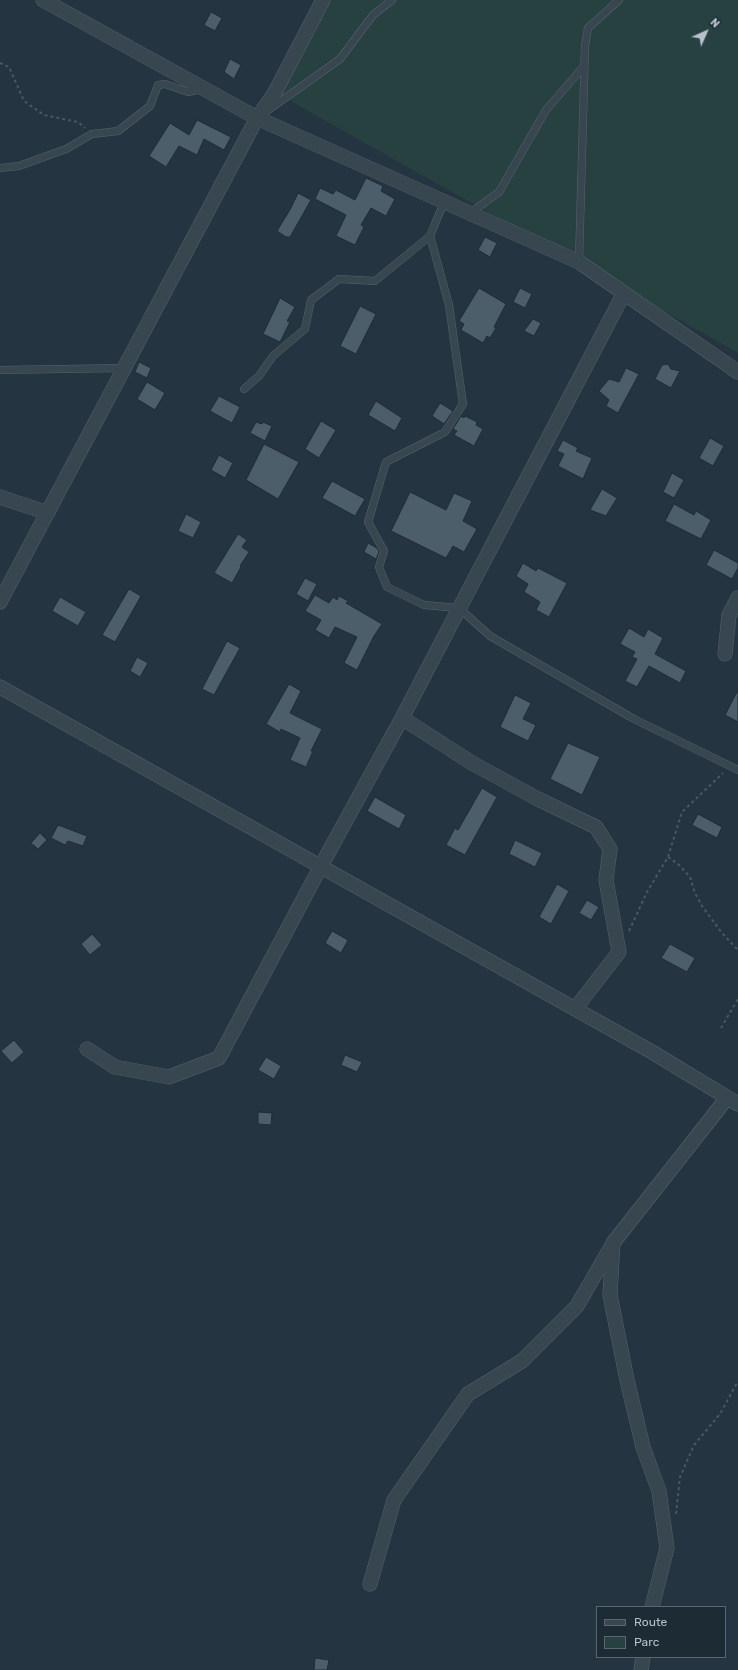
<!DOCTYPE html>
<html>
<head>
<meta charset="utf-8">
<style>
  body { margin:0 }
  #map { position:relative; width:738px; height:1670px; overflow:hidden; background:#243440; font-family:Rubik,sans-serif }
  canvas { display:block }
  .legend { position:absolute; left:596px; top:1606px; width:130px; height:52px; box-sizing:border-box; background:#1d2b35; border:1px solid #5a6771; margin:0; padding:5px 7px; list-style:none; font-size:12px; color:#b5c0cb }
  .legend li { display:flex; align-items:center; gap:8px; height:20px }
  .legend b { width:20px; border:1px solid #5a6771 }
  .north { position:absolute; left:686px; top:12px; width:40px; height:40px; -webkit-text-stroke:3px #1d2b35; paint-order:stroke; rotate:45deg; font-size:11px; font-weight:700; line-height:16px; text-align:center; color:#b5c0cb }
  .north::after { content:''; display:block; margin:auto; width:14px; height:18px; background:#b5c0cb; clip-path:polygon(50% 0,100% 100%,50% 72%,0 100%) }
</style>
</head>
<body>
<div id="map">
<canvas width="738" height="1670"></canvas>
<ul class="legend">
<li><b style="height:5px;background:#384650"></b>Route</li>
<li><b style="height:11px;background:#264140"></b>Parc</li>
</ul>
<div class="north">N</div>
</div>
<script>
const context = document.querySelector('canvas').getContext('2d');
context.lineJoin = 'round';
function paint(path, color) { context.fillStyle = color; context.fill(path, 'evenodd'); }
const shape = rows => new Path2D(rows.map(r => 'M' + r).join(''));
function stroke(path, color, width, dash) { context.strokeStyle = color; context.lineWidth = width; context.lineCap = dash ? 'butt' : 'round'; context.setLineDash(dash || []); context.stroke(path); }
paint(shape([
  [318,0,738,0,738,353,276,93]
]), '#264140');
const building = shape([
  [211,12,222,18,215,31,204,25,211,12],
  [230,59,241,65,234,79,224,72,230,59],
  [197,120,231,137,224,150,204,139,197,155,179,146,166,167,149,156,170,123,189,135,197,120],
  [366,178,383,186,381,191,395,199,386,216,371,208,361,225,364,227,355,245,336,236,346,215,315,199,320,188,333,194,336,190,355,200,366,178],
  [298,193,311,200,290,237,286,237,277,231,291,208,298,193],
  [485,237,497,243,490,257,478,250,485,237],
  [479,288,506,304,494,327,496,328,490,338,487,336,483,343,461,330,464,324,459,321,479,288],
  [520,288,532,294,525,308,513,302,520,288],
  [280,298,295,307,287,321,290,322,280,342,263,334,280,298],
  [360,306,376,314,356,354,340,346,360,306],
  [533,319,541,323,534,336,524,331,533,319],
  [139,362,151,368,147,378,135,372,139,362],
  [668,364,671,369,680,371,671,388,655,379,662,365,668,364],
  [626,368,639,374,618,413,606,406,609,400,599,391,609,379,619,382,626,368],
  [147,382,165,393,155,410,137,399,147,382],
  [219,396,240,407,232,423,210,411,219,396],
  [376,401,402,418,395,431,368,415,376,401],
  [440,403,453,411,444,424,432,416,440,403],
  [461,416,464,418,465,416,477,422,476,425,483,429,474,446,454,435,457,431,453,429,461,416],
  [321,421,336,430,319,458,305,449,321,421],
  [256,422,262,424,263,422,272,426,265,441,250,433,256,422],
  [710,438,724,446,713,466,699,458,710,438],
  [563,440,578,448,576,451,592,458,583,479,558,466,564,454,557,451,563,440],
  [264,444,299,462,278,499,246,480,264,444],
  [219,455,233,463,225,478,211,470,219,455],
  [672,473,684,480,674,498,663,492,672,473],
  [332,481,365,499,355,516,322,498,332,481],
  [602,489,617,498,606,516,590,510,602,489],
  [410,492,446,510,454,493,472,501,463,521,477,529,464,552,453,546,446,558,391,531,410,492],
  [674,504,694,515,696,511,711,520,701,539,665,521,674,504],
  [186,514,201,522,193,538,178,531,186,514],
  [238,534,247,540,242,547,249,552,240,566,241,567,232,583,214,573,238,534],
  [368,543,377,548,379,552,376,559,364,552,368,543],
  [714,550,738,563,738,568,732,579,706,565,714,550],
  [523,563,536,571,538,568,567,583,549,617,536,610,540,602,524,592,528,584,516,576,523,563],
  [305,578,317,584,308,601,296,594,305,578],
  [129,589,141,596,115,642,102,635,129,589],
  [315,595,329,603,333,597,337,600,339,596,348,601,346,603,382,624,374,636,357,670,344,663,357,637,335,627,329,638,315,630,321,620,305,611,315,595],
  [60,597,86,612,78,626,52,611,60,597],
  [629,628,644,637,648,629,663,638,655,654,686,671,680,683,649,666,637,687,625,681,637,659,632,657,635,652,620,644,629,628],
  [227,641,240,648,214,695,202,689,227,641],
  [137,657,148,663,140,677,130,671,137,657],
  [289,684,301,691,290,713,322,729,311,751,313,751,306,767,290,760,300,738,281,729,280,732,266,724,289,684],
  [738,690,738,722,725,715,738,690],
  [515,695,531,703,523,719,536,725,528,741,500,727,515,695],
  [568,743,600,757,582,795,550,779,568,743],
  [482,788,497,797,465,855,446,845,455,828,458,830,482,788],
  [375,797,406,815,399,829,367,811,375,797],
  [698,814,722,827,717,838,692,825,698,814],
  [58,825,87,836,83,846,68,841,65,845,51,838,58,825],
  [40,833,47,840,38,849,31,843,40,833],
  [515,840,542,853,535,867,509,854,515,840],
  [557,884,569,891,551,924,539,917,557,884],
  [587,900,599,907,591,920,579,913,587,900],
  [332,931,348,940,341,953,325,943,332,931],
  [92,934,102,945,90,955,81,944,92,934],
  [670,944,695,958,687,972,661,958,670,944],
  [14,1040,24,1052,12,1063,1,1051,14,1040],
  [345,1055,362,1062,357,1072,341,1065,345,1055],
  [266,1057,281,1066,274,1079,258,1070,266,1057],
  [258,1112,272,1113,271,1125,258,1124,258,1112],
  [315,1658,329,1660,327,1670,314,1670,315,1658]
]);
paint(building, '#4d5e6b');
stroke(building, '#1f2d37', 1);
const service = shape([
  [267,111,340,59,373,15,392,0],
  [0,168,19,166,66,149,92,134,118,131,150,106,158,85,165,84,188,92,202,89],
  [444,202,430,236,449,305,463,404,445,432,386,462,368,522,384,551,379,567,387,587,424,605,459,608,490,636,634,719,738,770],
  [470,213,499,192,546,110,584,66],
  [579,262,585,46,588,28,619,0],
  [0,370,125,368],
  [244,389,259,376,273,356,305,329,311,300,339,279,375,281,430,236]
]);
const minor = shape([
  [43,0,257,118,579,262,738,372],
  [0,497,48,513],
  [0,602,257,118,274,94,323,0],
  [725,654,729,615,738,598],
  [0,687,652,1052,738,1104],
  [402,718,472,763,538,799,596,827,610,849,606,880,619,952,575,1009],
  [87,1049,115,1067,169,1077,219,1058,321,866,402,718,624,293],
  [370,1584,394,1500,468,1394,522,1361,577,1306,611,1247],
  [652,1607,667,1548,659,1491,643,1447,627,1380,610,1295,613,1243,727,1098],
  [641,1670,643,1657]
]);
stroke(service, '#56636e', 8);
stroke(minor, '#56636e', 15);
stroke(shape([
  [0,63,9,67,24,101,44,115,78,122,85,128],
  [668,857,678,864,690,877,695,893,702,906,722,933,738,950],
  [629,931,647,892,668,857,682,812,723,773],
  [721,1028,738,999],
  [676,1514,680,1477,694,1445,720,1414,738,1381]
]), '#445d5c', 2, [3, 3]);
stroke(service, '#384650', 7);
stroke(minor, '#384650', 14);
</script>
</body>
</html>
